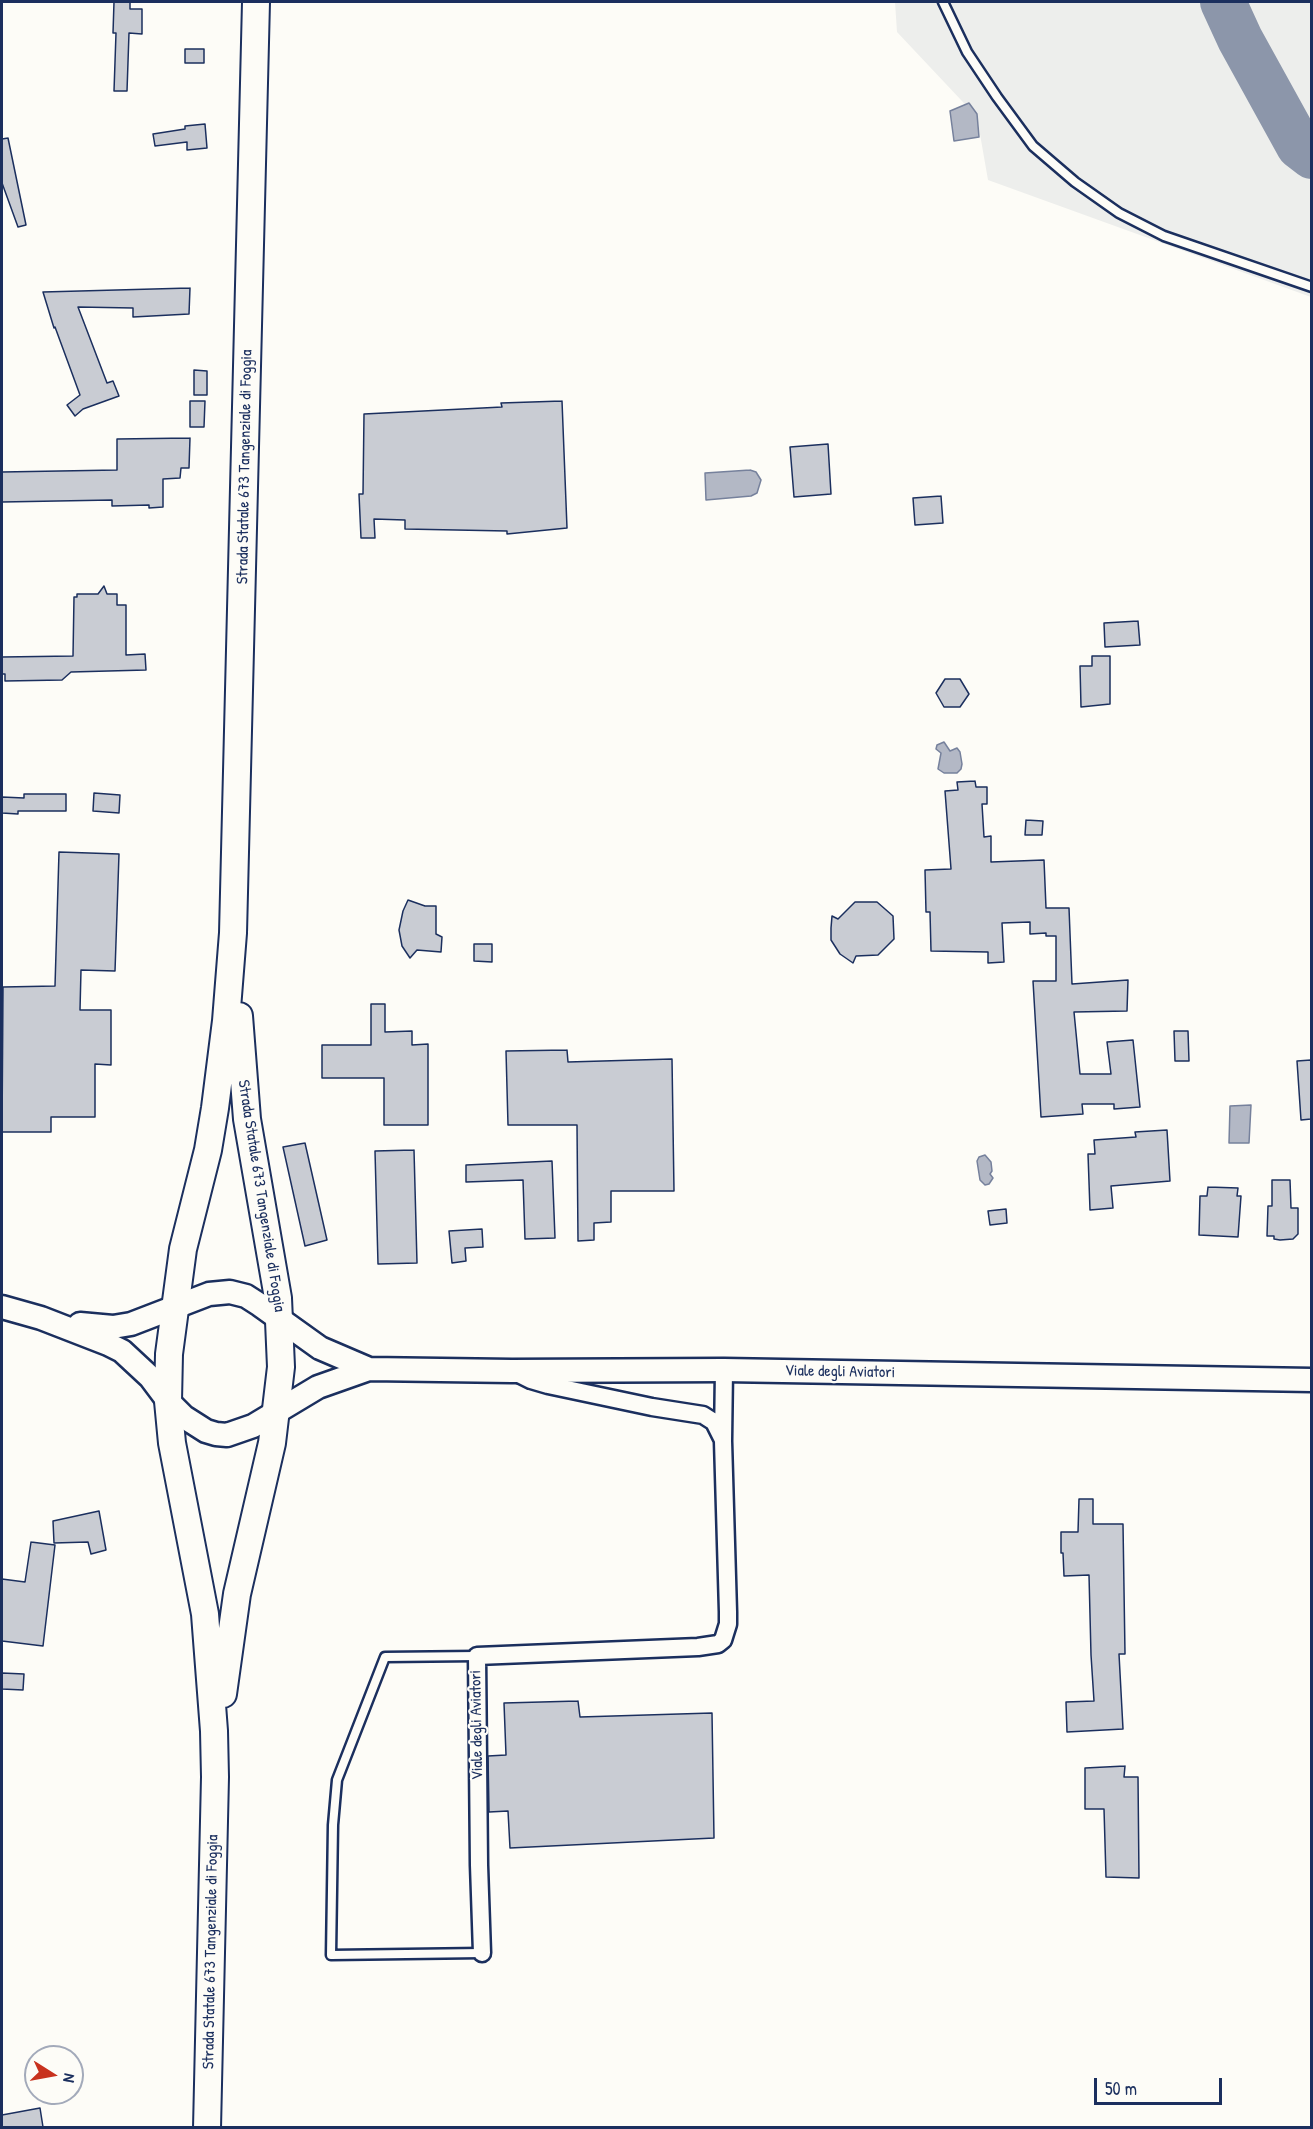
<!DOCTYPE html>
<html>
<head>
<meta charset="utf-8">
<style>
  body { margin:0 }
  #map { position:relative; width:1313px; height:2129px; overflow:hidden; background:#fdfcf7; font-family:"Patrick Hand",sans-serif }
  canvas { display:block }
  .frame { position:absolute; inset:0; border:3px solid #1b2f5e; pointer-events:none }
  .north { position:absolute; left:24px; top:2045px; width:60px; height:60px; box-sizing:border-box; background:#fdfcf7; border:2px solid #a3aaba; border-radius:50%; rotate:101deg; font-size:16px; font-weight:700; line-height:24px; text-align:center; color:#1b2f5e }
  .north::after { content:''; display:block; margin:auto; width:21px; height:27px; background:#c8321e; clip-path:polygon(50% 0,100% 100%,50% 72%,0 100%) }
  .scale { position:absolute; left:1094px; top:2078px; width:128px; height:27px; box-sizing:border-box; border:3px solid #1b2f5e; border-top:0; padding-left:8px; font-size:18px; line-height:21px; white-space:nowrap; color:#1b2f5e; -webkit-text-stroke:4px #fdfcf7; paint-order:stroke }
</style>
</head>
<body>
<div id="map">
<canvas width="1313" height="2129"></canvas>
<div class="frame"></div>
<div class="north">N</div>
<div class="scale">50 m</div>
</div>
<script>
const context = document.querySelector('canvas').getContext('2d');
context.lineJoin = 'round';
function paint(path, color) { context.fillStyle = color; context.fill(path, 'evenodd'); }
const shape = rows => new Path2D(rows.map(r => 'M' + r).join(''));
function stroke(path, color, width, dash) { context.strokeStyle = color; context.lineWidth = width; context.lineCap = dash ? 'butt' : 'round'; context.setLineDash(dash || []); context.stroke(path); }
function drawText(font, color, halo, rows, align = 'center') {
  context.font = font + ' "Patrick Hand",sans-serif'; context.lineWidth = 4.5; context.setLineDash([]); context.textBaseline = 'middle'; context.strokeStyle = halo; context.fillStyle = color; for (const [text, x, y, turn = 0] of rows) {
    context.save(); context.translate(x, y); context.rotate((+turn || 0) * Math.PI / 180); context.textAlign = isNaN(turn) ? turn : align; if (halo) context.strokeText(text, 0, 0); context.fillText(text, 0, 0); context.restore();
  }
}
paint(shape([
  [895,2,1311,2,1311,297,988,180,977,117,897,32]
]), '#edeeec');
const water = shape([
  [969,103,977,114,979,137,954,141,950,111,969,103],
  [750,470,756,472,761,480,757,493,751,496,706,500,705,473,750,470],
  [944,742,950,751,957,748,960,752,962,764,961,769,957,773,944,773,938,769,941,753,936,749,937,745,944,742],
  [1251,1105,1249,1143,1229,1143,1230,1106,1251,1105],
  [985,1155,991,1162,992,1171,990,1174,993,1178,989,1184,985,1185,980,1180,977,1161,979,1157,985,1155]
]);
paint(water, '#b3b8c5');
stroke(water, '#76819c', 1.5);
stroke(shape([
  [1223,2,1240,39,1299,146,1312,156]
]), '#8c96aa', 46);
const building = shape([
  [114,2,130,2,130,9,142,9,142,34,129,33,127,91,114,91,116,33,113,33,114,2],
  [185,49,204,49,204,63,185,63,185,49],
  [205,124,207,148,187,150,187,142,155,146,153,134,185,129,185,126,205,124],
  [8,138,26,225,18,227,2,183,2,139,8,138],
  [190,288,189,314,133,317,133,308,78,307,107,383,113,381,119,396,83,409,75,416,67,405,80,395,55,327,54,328,43,292,190,288],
  [194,370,207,371,207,395,194,395,194,370],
  [190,401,205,401,204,427,190,427,190,401],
  [562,401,567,528,507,534,507,531,405,529,405,520,374,519,375,538,361,538,359,494,363,494,364,414,502,407,501,403,562,401],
  [190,438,189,468,181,468,180,478,163,479,163,507,149,508,149,505,112,506,112,500,2,502,2,472,117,470,117,439,190,438],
  [828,444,831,494,794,497,790,447,828,444],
  [941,496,943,523,915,525,913,498,941,496],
  [104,586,107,594,117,594,117,605,126,605,126,655,145,654,146,670,71,672,62,680,5,681,5,674,2,674,2,657,73,656,74,597,77,597,77,594,98,594,104,586],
  [1138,621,1140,645,1105,647,1104,623,1138,621],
  [1092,656,1110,656,1110,704,1081,707,1080,666,1092,666,1092,656],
  [945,679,960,679,969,694,960,707,944,707,936,693,945,679],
  [975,781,976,787,987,787,987,804,982,804,984,837,991,836,991,862,1044,860,1046,908,1069,908,1072,984,1128,980,1127,1011,1074,1012,1080,1074,1111,1074,1107,1042,1133,1040,1140,1107,1114,1109,1114,1104,1082,1104,1083,1114,1041,1117,1033,981,1056,981,1056,936,1046,936,1046,933,1030,934,1030,922,1002,923,1004,962,988,963,988,952,931,951,930,912,926,912,925,870,951,869,945,791,958,790,957,782,975,781],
  [94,793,120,795,119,813,93,811,94,793],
  [24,794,66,794,66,811,18,811,18,814,2,813,2,797,24,798,24,794],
  [1026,820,1043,821,1042,835,1025,835,1026,820],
  [59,852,119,854,115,971,81,970,80,1010,111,1010,111,1065,95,1064,95,1117,51,1117,51,1132,2,1132,3,987,55,986,59,852],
  [408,900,425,906,436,906,436,934,442,937,441,952,417,950,410,958,402,946,399,930,403,911,408,900],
  [855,902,877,902,893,916,894,939,878,955,856,956,853,963,840,954,831,940,831,928,832,916,838,919,855,902],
  [474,944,492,944,492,962,474,961,474,944],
  [371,1004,385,1004,385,1032,412,1031,412,1045,428,1044,428,1125,384,1125,384,1078,322,1078,322,1045,371,1045,371,1004],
  [1174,1031,1188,1031,1189,1061,1175,1061,1174,1031],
  [567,1050,568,1062,672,1059,674,1191,611,1191,611,1222,594,1223,594,1240,578,1241,577,1125,508,1125,506,1051,567,1050],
  [1311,1060,1311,1119,1301,1120,1297,1061,1311,1060],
  [1167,1130,1170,1181,1111,1186,1113,1208,1090,1210,1088,1154,1095,1154,1094,1140,1136,1137,1135,1132,1167,1130],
  [305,1143,327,1240,305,1246,283,1147,305,1143],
  [414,1150,417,1263,378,1264,375,1151,414,1150],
  [552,1161,555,1238,525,1239,523,1180,466,1182,466,1165,552,1161],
  [1272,1180,1290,1180,1291,1208,1298,1208,1298,1234,1293,1239,1280,1240,1274,1239,1274,1236,1267,1236,1268,1206,1272,1206,1272,1180],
  [1208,1187,1238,1188,1237,1196,1241,1196,1238,1237,1199,1235,1200,1196,1207,1196,1208,1187],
  [1006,1209,1007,1223,990,1225,988,1211,1006,1209],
  [482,1229,483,1247,465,1248,466,1261,452,1263,449,1231,482,1229],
  [1079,1499,1093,1499,1093,1524,1123,1524,1125,1654,1119,1654,1123,1729,1067,1732,1066,1702,1094,1701,1091,1655,1089,1575,1064,1576,1063,1553,1061,1553,1061,1532,1078,1532,1079,1499],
  [99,1511,106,1550,91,1554,88,1542,54,1543,53,1521,99,1511],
  [31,1542,55,1545,43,1646,2,1641,2,1579,25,1582,31,1542],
  [2,1673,24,1674,23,1690,2,1689,2,1673],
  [578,1701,580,1717,712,1713,714,1838,510,1848,508,1811,489,1812,488,1756,506,1755,504,1703,578,1701],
  [1125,1766,1124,1777,1138,1777,1139,1878,1106,1877,1104,1809,1085,1809,1085,1768,1125,1766],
  [40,2108,43,2127,2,2127,2,2115,40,2108]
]);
paint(building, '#c9ccd3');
stroke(building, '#1b2f5e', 1.5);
const lane = shape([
  [943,2,967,52,997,97,1033,146,1075,182,1119,213,1164,236,1312,287],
  [477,1656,385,1657,337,1780,333,1825,331,1955,482,1953]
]);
const street = shape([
  [519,1374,531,1380,548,1385,652,1407,703,1415,714,1422,722,1438],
  [482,1953,479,1865,477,1656,698,1647,718,1644,723,1640,728,1624,728,1612,723,1441,724,1370]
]);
const secondary = shape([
  [2,1307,41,1318,108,1344,122,1351,150,1377,168,1401,184,1417,206,1431,216,1434,227,1435,253,1426,318,1387,369,1369,512,1371,724,1370,1312,1380],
  [80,1324,113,1327,131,1324,209,1294,230,1292,246,1296,260,1305,320,1348,369,1369]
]);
const primary = shape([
  [223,1694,237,1594,272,1443,281,1367,278,1298,247,1119,239,1016],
  [207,2128,215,1777,214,1731,205,1614,172,1443,168,1401,169,1354,183,1249,208,1150,215,1108,226,1021,233,933,256,2]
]);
stroke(lane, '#1b2f5e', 13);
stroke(street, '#1b2f5e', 21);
stroke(secondary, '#1b2f5e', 27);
stroke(primary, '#1b2f5e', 30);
stroke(lane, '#fdfcf7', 8);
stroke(street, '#fdfcf7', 16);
stroke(secondary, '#fdfcf7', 22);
stroke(primary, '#fdfcf7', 26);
drawText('16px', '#1b2f5e', '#fdfcf7', [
  ["Strada Statale 673 Tangenziale di Foggia",245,467,-89],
  ["Strada Statale 673 Tangenziale di Foggia",261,1196,81],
  ["Viale degli Aviatori",840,1372,1],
  ["Viale degli Aviatori",477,1725,-91],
  ["Strada Statale 673 Tangenziale di Foggia",211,1952,-89]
]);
</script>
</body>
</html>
